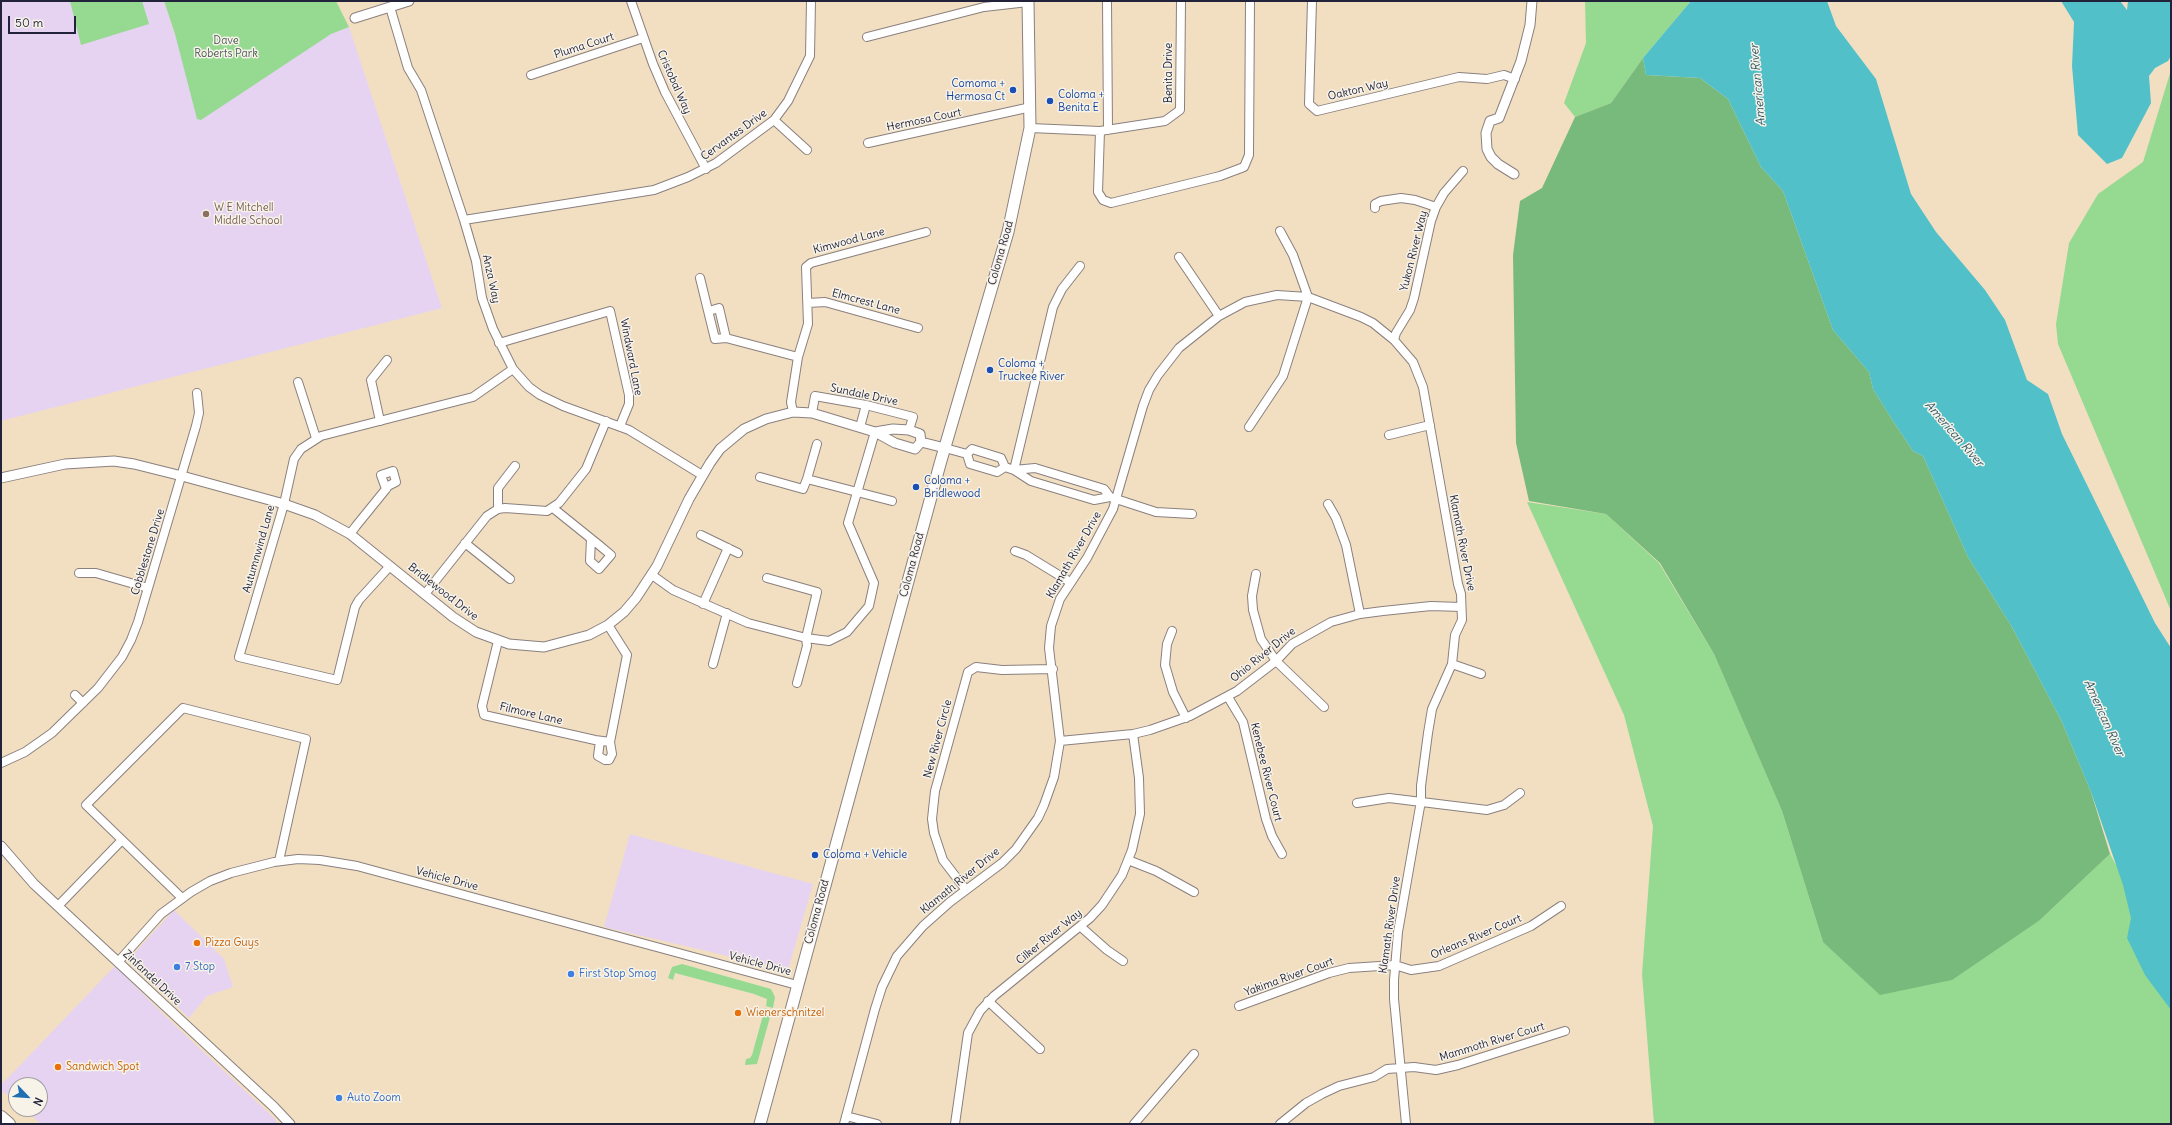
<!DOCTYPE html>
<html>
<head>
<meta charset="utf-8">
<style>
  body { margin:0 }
  #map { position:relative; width:2172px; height:1125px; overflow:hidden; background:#f2dfc2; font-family:Delius,sans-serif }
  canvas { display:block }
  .frame { position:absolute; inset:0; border:2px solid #22223b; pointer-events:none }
  .north { position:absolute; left:8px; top:1077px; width:40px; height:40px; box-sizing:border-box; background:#f7f3e8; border:1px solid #a29fa3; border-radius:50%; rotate:115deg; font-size:11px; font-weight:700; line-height:16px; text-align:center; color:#22223b }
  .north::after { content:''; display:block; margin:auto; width:14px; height:18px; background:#1f6fb2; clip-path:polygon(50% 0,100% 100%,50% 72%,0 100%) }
  .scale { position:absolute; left:8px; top:16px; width:68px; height:18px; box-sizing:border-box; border:2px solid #22223b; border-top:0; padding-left:5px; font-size:12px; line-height:14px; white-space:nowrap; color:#22223b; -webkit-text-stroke:3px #f7f3e8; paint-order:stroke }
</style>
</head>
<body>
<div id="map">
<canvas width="2172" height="1125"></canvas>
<div class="frame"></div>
<div class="north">N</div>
<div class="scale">50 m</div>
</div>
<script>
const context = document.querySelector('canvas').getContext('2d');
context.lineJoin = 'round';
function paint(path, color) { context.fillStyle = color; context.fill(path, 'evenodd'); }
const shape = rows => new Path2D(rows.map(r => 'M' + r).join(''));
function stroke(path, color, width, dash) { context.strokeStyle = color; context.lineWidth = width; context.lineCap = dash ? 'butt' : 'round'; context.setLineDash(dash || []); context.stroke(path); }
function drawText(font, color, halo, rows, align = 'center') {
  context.font = font + ' Delius,sans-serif'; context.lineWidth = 3; context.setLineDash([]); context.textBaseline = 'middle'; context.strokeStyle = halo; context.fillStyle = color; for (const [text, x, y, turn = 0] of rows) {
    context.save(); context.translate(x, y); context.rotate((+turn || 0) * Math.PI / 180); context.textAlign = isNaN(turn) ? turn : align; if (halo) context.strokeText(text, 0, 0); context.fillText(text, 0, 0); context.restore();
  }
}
paint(shape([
  [1,1,164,1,175,34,331,34,349,27,442,308,1,421],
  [630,834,813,884,788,970,604,927],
  [174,910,224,959,233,987,207,996,189,1018,129,959],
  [115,966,164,1015,273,1117,278,1124,41,1124,24,1109,40,1109,40,1085,16,1085,16,1102,1,1090,1,1086,4,1082]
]), '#e5d3f1');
paint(shape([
  [70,1,142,1,149,24,81,45],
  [164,1,336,1,349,27,331,34,201,120,197,119,175,34],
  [1585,1,1691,1,1643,58,1611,103,1575,117,1564,103,1586,43],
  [2171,70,2171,611,2058,344,2056,324,2069,243,2098,194,2143,162],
  [1527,502,1606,514,1659,563,1714,654,1782,811,1823,942,2040,920,2110,854,2171,965,2171,1124,1654,1124,1642,974,1653,826,1624,715],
  [682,964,771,989,775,997,773,1008,766,1006,767,999,754,994,675,973,673,980,668,978,672,967],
  [765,1008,772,1010,757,1064,745,1065,746,1059,750,1058,752,1055]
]), '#96da92');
paint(shape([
  [1643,58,1646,75,1700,78,1728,99,1761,167,1783,191,1833,330,1869,372,1873,389,1893,421,1913,451,1923,456,1968,557,2012,627,2062,722,2091,792,2110,854,2040,920,1952,980,1880,995,1823,942,1782,811,1714,654,1660,563,1606,514,1529,501,1516,443,1513,255,1520,201,1542,188,1575,117,1611,103]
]), '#78ba7c');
paint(shape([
  [1691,1,1827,1,1836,26,1876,79,1911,194,1936,232,1985,290,2005,320,2027,380,2048,394,2062,434,2155,623,2171,648,2171,1010,2145,975,2127,938,2131,918,2123,885,2091,792,2062,722,2012,627,1968,557,1923,456,1913,451,1893,421,1873,389,1869,372,1833,330,1783,191,1761,167,1728,99,1700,78,1646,75,1643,58],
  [2061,1,2120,1,2127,10,2128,1,2171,1,2171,56,2168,61,2155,68,2149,76,2151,103,2122,158,2107,164,2078,135,2072,66,2074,22]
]), '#52c0c8');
const minor = shape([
  [631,1,653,64,665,92,706,169],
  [1107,1,1108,130],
  [1312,1,1309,104,1317,111,1459,77,1487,79,1504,75,1515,79],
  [390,7,408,68,421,90,464,220,476,261,482,298,493,329,513,369,529,387,540,395,563,406,629,430,702,475],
  [867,37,984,7,1028,2],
  [531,75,643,38],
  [774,120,807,150],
  [1030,128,1100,131,1165,121,1180,110,1181,1],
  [1100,131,1098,192,1103,200,1111,203,1220,176,1244,167,1249,155,1250,1],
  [868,143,1031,107],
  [1375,208,1375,204,1381,201,1401,198,1415,200,1436,207],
  [464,220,654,190,688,177,716,163,774,120,788,101,810,56,811,1],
  [1179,257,1219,316],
  [700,278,715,339,726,338,798,357],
  [808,303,825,302,918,328],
  [709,311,719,308,726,338],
  [1394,340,1396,333,1410,310,1414,298,1431,221,1436,207,1444,193,1463,171],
  [499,343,610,311,629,395,629,404,620,426],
  [298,382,316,438],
  [793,412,791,402,798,357,808,324,806,267,811,263,926,232],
  [812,413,815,396,866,405,913,417,909,430],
  [380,421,371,380,387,360],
  [860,427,866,405],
  [1249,427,1283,376,1308,297,1293,255,1280,231],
  [1389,435,1430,425],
  [945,448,967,454],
  [967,454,972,449,1001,458,1005,467,1014,470,1053,307,1062,289,1080,266],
  [967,454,970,464,997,472,1005,467],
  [1035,468,1104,489,1110,497,1094,500,1031,481,1014,470,1035,468],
  [760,477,803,489,807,479,892,501],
  [807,479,817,444],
  [1113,498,1156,512,1192,514],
  [1328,504,1336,518,1346,545,1360,614],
  [553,508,599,545,611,555,599,569,590,561,591,539],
  [498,509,498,488,515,466],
  [350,534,356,526,386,489,388,486,396,482,393,471,381,475,386,489],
  [701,535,738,553],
  [465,543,510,579],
  [1015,551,1026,555,1070,582],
  [390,566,359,600,355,607,337,680,239,657,284,504,294,459,301,449,321,436,473,397,513,369],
  [79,573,96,573,148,588],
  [1256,574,1252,596,1253,610,1261,639,1276,661,1324,707],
  [652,575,673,590,748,623,806,638,829,641,847,632,869,606,874,583,848,523,875,432],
  [767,578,817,592,806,638,807,646,797,683],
  [425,594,487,516,498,509,505,508,547,511,559,503,586,469,606,421],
  [703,604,728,548],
  [1172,631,1167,644,1165,665,1173,692,1186,718],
  [498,641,482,706,484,715,595,740,610,742,627,655,608,625],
  [713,664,727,613],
  [1452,664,1481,674],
  [75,695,83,703],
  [1228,697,1243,722,1266,819,1272,836,1282,854],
  [600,741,598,756,605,760,609,760,612,754,610,742],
  [1060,741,1133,734,1150,730,1190,716,1237,691,1276,661,1292,644,1331,622,1360,614,1383,611,1431,606,1461,607],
  [1,763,25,752,52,733,98,688,122,657,131,640,138,622,196,426,199,413,197,393],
  [1357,803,1389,798,1487,810,1504,805,1520,793],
  [1128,860,1156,871,1194,892],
  [966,890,943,860,934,833,932,819,935,791,968,672,976,667,1002,670,1053,669],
  [182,898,86,805,183,708,306,739,279,861],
  [58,906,122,840],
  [1081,927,1107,950,1123,961],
  [118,962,161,914,191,892,210,881,231,873,274,862,298,859,320,860,357,866,797,985],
  [988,1001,1040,1049],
  [1239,1006,1329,973,1349,968,1395,965,1411,970,1439,966,1531,926,1561,906],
  [846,1116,877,1124],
  [844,1124,875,1009,882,987,897,956,923,926,950,902,1002,863,1016,849,1038,818,1044,805,1054,777,1060,741,1049,648,1051,626,1060,599,1087,558,1113,509,1143,406,1149,390,1158,375,1179,348,1219,316,1245,302,1277,295,1308,297,1361,317,1373,323,1394,340,1413,362,1423,387,1458,584,1461,594,1462,620,1455,635,1452,664,1432,709,1428,733,1421,786,1421,801,1398,932,1394,980,1394,999,1406,1124],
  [955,1124,968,1033,980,1011,994,996,1090,918,1102,905,1122,875,1132,850,1140,814,1139,778,1133,734],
  [1134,1124,1194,1054],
  [1280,1124,1306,1103,1322,1094,1339,1086,1374,1077,1387,1069,1414,1067,1436,1070,1458,1065,1565,1031]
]);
const tertiary = shape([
  [355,18,409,1],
  [1514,174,1498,164,1491,157,1487,149,1486,133,1490,121,1499,118,1521,61,1530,25,1532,1],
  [893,429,909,430,920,434,921,442,915,449,895,443,875,432,893,429],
  [921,442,945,448],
  [1,478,65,464,114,461,134,464,182,476,284,504,315,515,350,534,453,617,476,632,509,644,544,647,589,635,608,625,624,612,636,598,657,566,689,499,710,463,720,449,744,429,766,419,793,412,812,413,875,432],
  [1,846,34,884,274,1107,290,1124]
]);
const secondary = shape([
  [760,1124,940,464,1008,232,1030,128,1028,1]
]);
const primary = shape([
  [1,1117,9,1124]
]);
stroke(minor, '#8a807e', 10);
stroke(tertiary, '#8a807e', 11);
stroke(secondary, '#8a807e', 13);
stroke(primary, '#8a807e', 14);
stroke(minor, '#fff', 8);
stroke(tertiary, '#fff', 9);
stroke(secondary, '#fff', 11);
stroke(primary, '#fff', 12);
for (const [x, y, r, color] of [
  [1013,90,4,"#1a4fb4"],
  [1050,101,4,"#1a4fb4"],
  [206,214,4,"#8d6e63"],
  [990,370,4,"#1a4fb4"],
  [916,487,4,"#1a4fb4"],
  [815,855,4,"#1a4fb4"],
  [197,943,4,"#e8710a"],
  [177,967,4,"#3f7fe0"],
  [571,974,4,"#3f7fe0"],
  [738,1013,4,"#e8710a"],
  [58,1067,4,"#e8710a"],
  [339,1098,4,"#3f7fe0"]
]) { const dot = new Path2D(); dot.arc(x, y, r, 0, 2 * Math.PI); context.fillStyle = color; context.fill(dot); stroke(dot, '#f7f3e8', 1.5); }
drawText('11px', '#455955', '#f7f3e8', [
  ["Dave",226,41],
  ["Roberts Park",226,54]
]);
drawText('11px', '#22223b', '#f7f3e8', [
  ["Pluma Court",584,46,-18],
  ["Benita Drive",1169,73,-90],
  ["Cristobal Way",674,82,66],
  ["Oakton Way",1358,90,-13],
  ["Hermosa Court",924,120,-12],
  ["Cervantes Drive",734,135,-36],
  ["Kimwood Lane",849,241,-15],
  ["Yukon River Way",1414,251,-76],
  ["Coloma Road",1001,253,-74],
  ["Anza Way",491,279,78],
  ["Elmcrest Lane",866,302,15],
  ["Windward Lane",631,357,79],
  ["Sundale Drive",864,395,12],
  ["Klamath River Drive",1462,543,79],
  ["Autumnwind Lane",259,549,-74],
  ["Cobblestone Drive",148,552,-73],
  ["Klamath River Drive",1074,555,-60],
  ["Coloma Road",912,565,-75],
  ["Bridlewood Drive",443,592,38],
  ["Ohio River Drive",1263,655,-39],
  ["Filmore Lane",531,714,13],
  ["New River Circle",938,739,-75],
  ["Kenebee River Court",1266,772,76],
  ["Vehicle Drive",447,879,15],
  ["Klamath River Drive",960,881,-39],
  ["Coloma Road",817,912,-75],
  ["Klamath River Drive",1390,925,-82],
  ["Cilker River Way",1049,937,-39],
  ["Orleans River Court",1476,937,-23],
  ["Vehicle Drive",760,964,15],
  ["Yakima River Court",1289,977,-20],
  ["Zinfandel Drive",152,978,43],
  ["Mammoth River Court",1492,1042,-17]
]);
drawText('11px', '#164399', '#f7f3e8', [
  ["Comoma +",1005,84,"right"],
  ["Hermosa Ct",1005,97,"right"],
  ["Coloma +",1058,95],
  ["Benita E",1058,108],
  ["Coloma +",998,364],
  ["Truckee River",998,377],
  ["Coloma +",924,481],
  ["Bridlewood",924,494],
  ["Coloma + Vehicle",823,855]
], 'left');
drawText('11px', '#785e54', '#f7f3e8', [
  ["W E Mitchell",214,208],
  ["Middle School",214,221]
], 'left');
drawText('11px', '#c56008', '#f7f3e8', [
  ["Pizza Guys",205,943],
  ["Wienerschnitzel",746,1013],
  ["Sandwich Spot",66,1067]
], 'left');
drawText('11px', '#366cbe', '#f7f3e8', [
  ["7 Stop",185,967],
  ["First Stop Smog",579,974],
  ["Auto Zoom",347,1098]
], 'left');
drawText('italic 12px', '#33596c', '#f7f3e8', [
  ["American River",1758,85,-95],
  ["American River",1954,434,49],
  ["American River",2104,718,66]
]);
</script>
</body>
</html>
